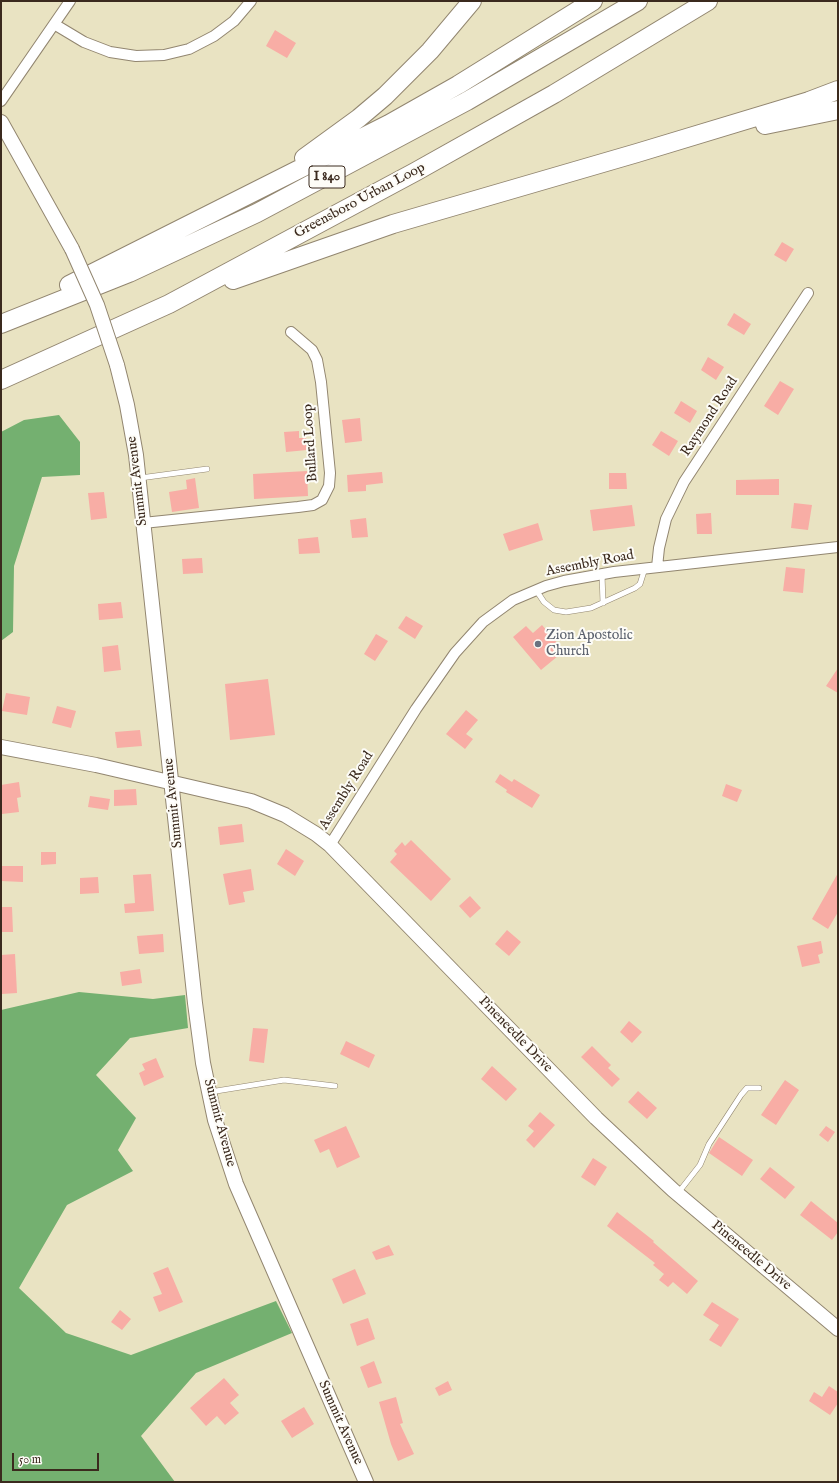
<!DOCTYPE html>
<html>
<head>
<meta charset="utf-8">
<style>
  body { margin:0 }
  #map { position:relative; width:839px; height:1483px; overflow:hidden; background:#e9e3c2; font-family:"IM FELL English",serif }
  canvas { display:block }
  .frame { position:absolute; inset:0; border:2px solid #3b2a1e; pointer-events:none }
  .scale { position:absolute; left:12px; top:1453px; width:87px; height:18px; box-sizing:border-box; border:2px solid #3b2a1e; border-top:0; padding-left:5px; font-size:12px; line-height:14px; white-space:nowrap; color:#3b2a1e; -webkit-text-stroke:3px #fdfcf7; paint-order:stroke }
</style>
</head>
<body>
<div id="map">
<canvas width="839" height="1483"></canvas>
<div class="frame"></div>
<div class="scale">50 m</div>
</div>
<script>
const context = document.querySelector('canvas').getContext('2d');
context.lineJoin = 'round';
function paint(path, color) { context.fillStyle = color; context.fill(path, 'evenodd'); }
const shape = rows => new Path2D(rows.map(r => 'M' + r).join(''));
function stroke(path, color, width, dash) { context.strokeStyle = color; context.lineWidth = width; context.lineCap = dash ? 'butt' : 'round'; context.setLineDash(dash || []); context.stroke(path); }
function drawText(font, color, halo, rows, align = 'center') {
  context.font = font + ' "IM FELL English",serif'; context.lineWidth = 4; context.setLineDash([]); context.textBaseline = 'middle'; context.strokeStyle = halo; context.fillStyle = color; for (const [text, x, y, turn = 0] of rows) {
    context.save(); context.translate(x, y); context.rotate((+turn || 0) * Math.PI / 180); context.textAlign = isNaN(turn) ? turn : align; if (halo) context.strokeText(text, 0, 0); context.fillText(text, 0, 0); context.restore();
  }
}
paint(shape([
  [59,415,80,442,80,475,42,477,14,566,13,632,1,641,1,432,24,420],
  [79,992,153,999,185,995,188,1028,130,1038,96,1075,136,1118,118,1150,133,1171,67,1205,19,1288,66,1333,131,1355,276,1301,292,1333,196,1373,141,1436,175,1482,1,1482,1,1010]
]), '#74b070');
paint(shape([
  [275,30,296,43,287,58,266,46],
  [782,242,794,249,786,262,774,255],
  [734,313,751,324,744,335,727,325],
  [708,357,724,367,716,380,701,370],
  [780,381,794,389,778,415,764,406],
  [681,401,697,411,690,423,674,413],
  [360,418,362,441,345,443,342,420],
  [299,431,299,438,306,438,307,450,286,452,284,432],
  [661,431,678,441,669,456,652,445],
  [307,471,308,496,254,499,253,474],
  [382,472,383,483,366,485,366,491,348,492,347,475],
  [609,473,626,473,627,489,609,489],
  [195,478,199,508,172,512,169,492,187,489,186,480],
  [779,479,779,495,736,495,736,480],
  [104,492,107,518,91,520,88,493],
  [794,503,812,505,808,530,791,528],
  [632,505,635,526,593,531,590,510],
  [711,513,712,534,697,534,696,514],
  [366,518,368,537,352,538,350,520],
  [538,523,543,540,509,551,503,534],
  [318,537,320,553,299,554,298,539],
  [202,558,203,573,183,574,182,559],
  [786,567,805,569,803,593,783,591],
  [121,602,123,618,99,620,98,604],
  [406,616,423,626,415,639,398,628],
  [542,625,564,651,541,670,513,637,526,626,533,633],
  [376,634,388,641,375,661,364,654],
  [118,645,121,670,104,672,102,647],
  [838,668,838,693,826,686],
  [268,679,275,735,230,740,225,684],
  [6,693,30,697,27,715,2,711],
  [57,706,76,711,71,728,52,723],
  [466,710,478,720,466,734,473,739,465,749,446,734],
  [140,730,142,746,117,748,115,732],
  [500,774,512,782,514,779,540,795,532,808,506,792,507,790,495,782],
  [19,782,21,797,17,798,19,812,2,814,1,785],
  [726,784,742,790,737,802,722,796],
  [136,789,137,805,114,806,114,790],
  [90,796,110,799,108,810,88,807],
  [242,824,244,842,220,845,218,827],
  [411,840,451,879,431,901,390,862,397,854,394,851,402,842,405,846],
  [286,849,304,861,295,876,277,864],
  [41,852,56,852,56,864,41,865],
  [1,866,23,866,23,882,1,881],
  [251,869,254,890,243,892,245,902,229,905,223,874],
  [838,873,838,912,828,929,812,919],
  [151,874,154,911,125,913,124,904,135,903,133,875],
  [98,877,99,893,80,894,80,878],
  [470,896,481,908,470,918,459,906],
  [1,907,12,907,13,932,1,932],
  [507,930,521,942,509,956,495,944],
  [163,934,164,952,139,954,137,936],
  [821,941,823,953,818,955,820,963,802,967,797,946],
  [15,954,17,993,2,994,1,955],
  [140,969,142,983,122,986,120,972],
  [629,1021,642,1032,632,1043,620,1032],
  [253,1028,268,1029,264,1063,249,1061],
  [346,1041,375,1055,369,1068,340,1054],
  [592,1046,611,1065,608,1068,620,1079,612,1087,581,1057],
  [156,1058,164,1077,144,1086,139,1073,145,1070,142,1064],
  [492,1066,517,1089,506,1101,481,1079],
  [785,1080,799,1090,776,1125,761,1115],
  [638,1091,657,1108,647,1119,628,1102],
  [540,1112,555,1125,534,1148,526,1140,534,1131,528,1126],
  [346,1126,360,1157,337,1168,329,1149,320,1153,314,1140],
  [826,1126,835,1132,828,1142,819,1135],
  [719,1137,753,1160,742,1176,709,1153],
  [593,1158,607,1167,595,1186,581,1177],
  [770,1167,795,1187,785,1199,760,1179],
  [811,1201,838,1223,838,1232,832,1240,800,1215],
  [617,1212,654,1241,653,1242,698,1281,687,1294,673,1282,668,1287,659,1280,664,1274,653,1265,655,1263,607,1226],
  [389,1245,394,1255,376,1260,372,1252],
  [168,1267,183,1302,159,1312,153,1297,162,1294,153,1273],
  [355,1269,366,1294,343,1304,332,1279],
  [712,1302,739,1319,721,1347,709,1340,719,1325,703,1315],
  [120,1310,131,1319,122,1330,111,1322],
  [368,1318,375,1339,357,1346,350,1324],
  [374,1361,382,1383,368,1388,360,1367],
  [224,1378,239,1395,230,1403,239,1413,225,1425,217,1416,206,1426,190,1408],
  [448,1381,452,1390,439,1396,435,1388],
  [829,1386,838,1392,838,1403,830,1415,809,1401,814,1392,822,1397],
  [396,1397,403,1423,400,1424,414,1454,398,1461,391,1444,379,1402],
  [304,1407,314,1424,292,1438,281,1421]
]), '#f8ada5');
const lane = shape([
  [140,478,207,469],
  [602,574,603,603],
  [536,590,544,602,554,610,566,612,591,608,635,588,640,584,645,568],
  [210,1092,284,1080,335,1086],
  [678,1193,700,1165,709,1144,741,1095,747,1088,759,1088]
]);
const street = shape([
  [54,24,84,42,110,52,136,56,164,55,189,49,214,36,234,21,251,1],
  [1,101,70,1],
  [143,523,298,507,313,505,322,500,329,486,330,473,321,382,317,360,312,350,291,332],
  [657,567,659,548,666,519,684,482,808,293],
  [330,845,416,709,455,653,483,622,513,600,546,586,564,581,614,572,838,547]
]);
const secondary = shape([
  [1,122,72,249],
  [117,365,127,405,136,455,195,1003,203,1063,215,1120,236,1184,366,1482],
  [1,747,96,765,251,801,285,815,316,834,330,845,596,1118,673,1190,838,1329]
]);
const highway = shape([
  [765,125,838,110],
  [304,158,359,118,385,96,430,51,472,1],
  [233,280,393,224,637,153,809,101,838,90],
  [69,285,389,124,458,85,593,1],
  [1,324,129,273,257,213,467,101,638,1],
  [1,380,169,304,415,172,554,94,708,1]
]);
stroke(lane, '#928670', 6);
stroke(street, '#928670', 12);
stroke(secondary, '#928670', 16);
stroke(highway, '#928670', 20);
stroke(lane, '#fff', 5);
stroke(street, '#fff', 10);
stroke(secondary, '#fff', 14);
stroke(highway, '#fff', 18);
const secondaryBridge = shape([
  [72,249,97,305,117,365]
]);
stroke(secondaryBridge, '#928670', 16, []);
stroke(secondaryBridge, '#fff', 14);
for (const [x, y, r, color] of [
  [538,644,4,"#6b7280"]
]) { const dot = new Path2D(); dot.arc(x, y, r, 0, 2 * Math.PI); context.fillStyle = color; context.fill(dot); stroke(dot, '#fdfcf7', 1.5); }
for (const [x, y, w] of [
  [327,177,36]
]) { const box = new Path2D(); box.roundRect(x - w / 2, y - 11, w, 22, 3); context.fillStyle = '#fdfcf7'; context.fill(box); stroke(box, '#3b2a1e', 1); }
drawText('bold 13px', '#3b2a1e', null, [
  ["I 840",327,177]
]);
drawText('14px', '#3b2a1e', '#fdfcf7', [
  ["Greensboro Urban Loop",360,201,-28],
  ["Raymond Road",710,417,-57],
  ["Bullard Loop",311,443,-94],
  ["Summit Avenue",138,481,-97],
  ["Assembly Road",590,564,-11],
  ["Assembly Road",347,791,-58],
  ["Summit Avenue",174,803,-96],
  ["Pineneedle Drive",515,1035,46],
  ["Summit Avenue",219,1123,75],
  ["Pineneedle Drive",751,1256,40],
  ["Summit Avenue",340,1423,66]
]);
drawText('14px', '#5b616d', '#fdfcf7', [
  ["Zion Apostolic",546,636],
  ["Church",546,652]
], 'left');
</script>
</body>
</html>
